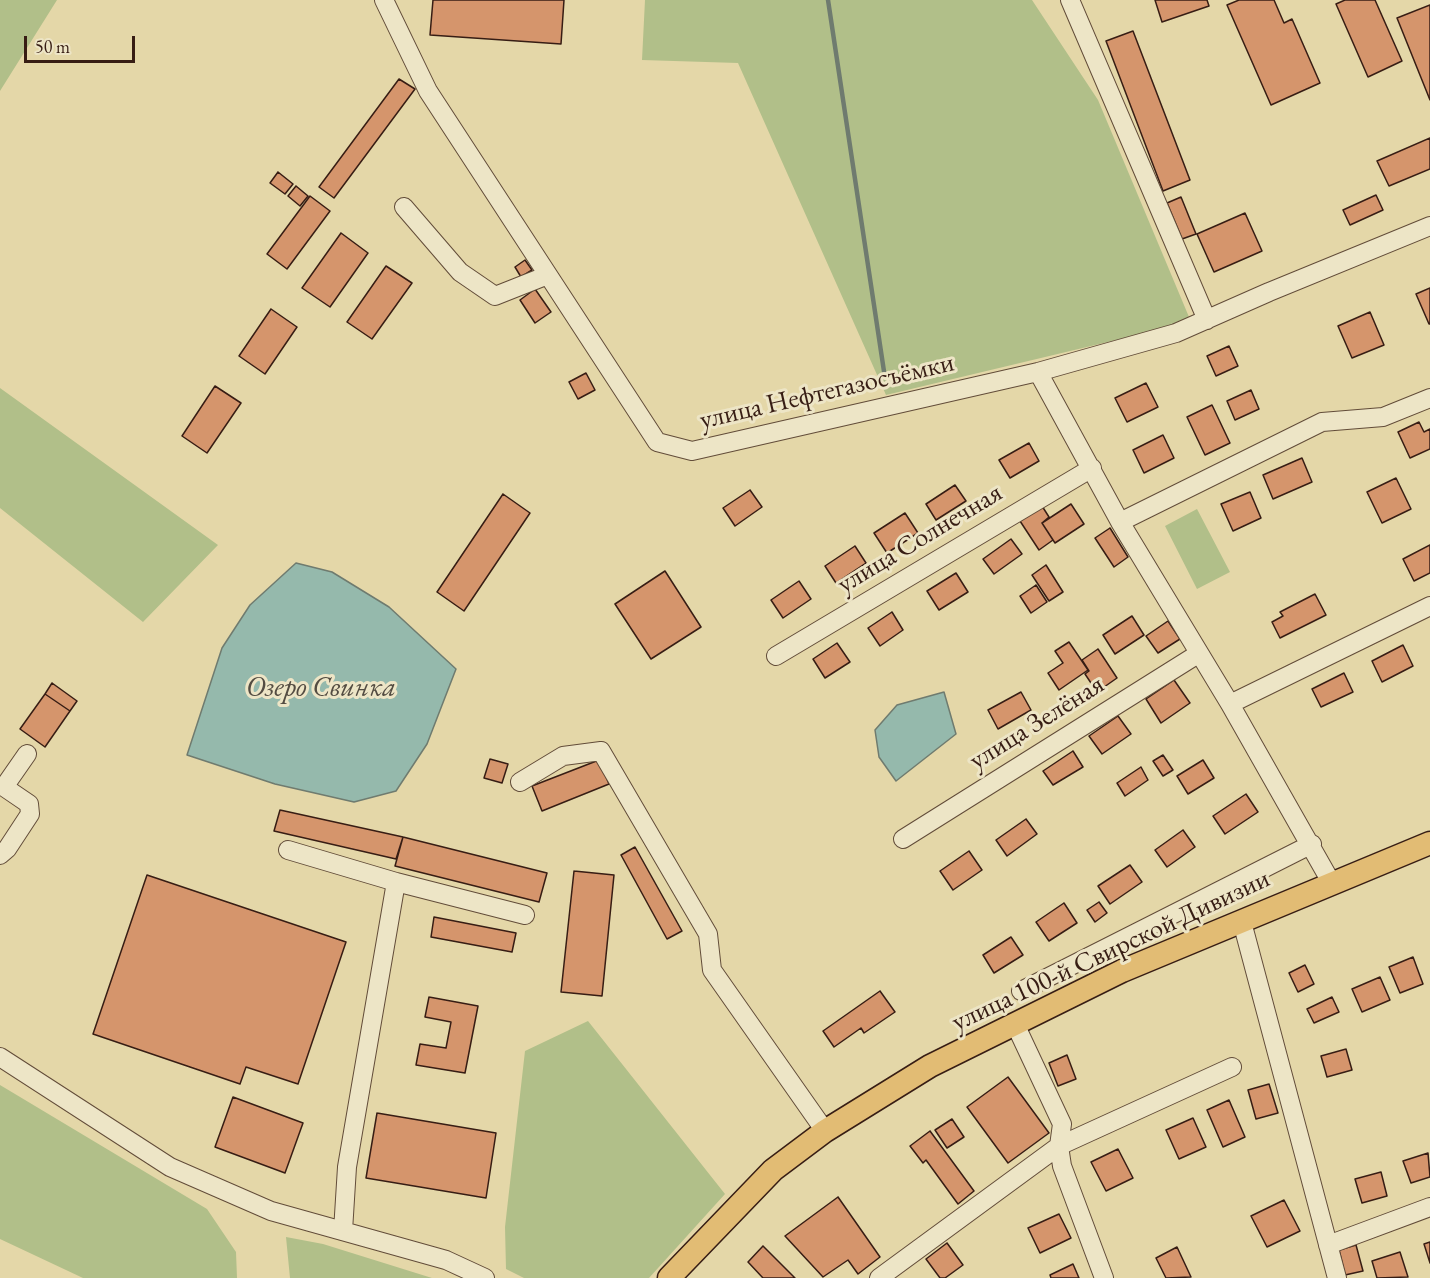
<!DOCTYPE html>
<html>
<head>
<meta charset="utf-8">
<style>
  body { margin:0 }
  #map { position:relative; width:1430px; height:1278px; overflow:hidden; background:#e4d7a8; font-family:"EB Garamond",serif }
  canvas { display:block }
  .scale { position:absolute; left:24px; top:36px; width:111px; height:27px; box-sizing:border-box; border:3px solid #371d14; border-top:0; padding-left:8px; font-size:18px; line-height:21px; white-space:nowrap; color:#371d14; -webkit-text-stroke:4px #ede5c6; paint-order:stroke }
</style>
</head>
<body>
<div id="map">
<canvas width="1430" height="1278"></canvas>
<div class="scale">50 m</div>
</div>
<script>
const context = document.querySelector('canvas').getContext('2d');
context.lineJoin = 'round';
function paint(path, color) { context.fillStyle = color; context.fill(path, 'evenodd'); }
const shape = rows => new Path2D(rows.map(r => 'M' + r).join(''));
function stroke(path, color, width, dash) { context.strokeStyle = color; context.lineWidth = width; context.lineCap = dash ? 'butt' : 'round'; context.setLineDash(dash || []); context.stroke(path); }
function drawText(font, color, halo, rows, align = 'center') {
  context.font = font + ' "EB Garamond",serif'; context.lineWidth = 6; context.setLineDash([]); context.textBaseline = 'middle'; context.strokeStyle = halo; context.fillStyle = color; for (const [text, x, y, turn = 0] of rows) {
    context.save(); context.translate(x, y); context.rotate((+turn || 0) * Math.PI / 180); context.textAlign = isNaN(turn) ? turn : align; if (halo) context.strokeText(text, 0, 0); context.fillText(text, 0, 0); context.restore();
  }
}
paint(shape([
  [0,0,57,0,0,91],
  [645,0,1032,0,1098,100,1189,317,1179,325,886,395,738,63,642,60],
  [0,388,218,545,143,622,0,508],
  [1197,509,1230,572,1197,589,1165,526],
  [588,1021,725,1194,649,1278,524,1278,506,1269,505,1227,525,1051],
  [0,1085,207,1209,236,1252,237,1278,83,1278,0,1239],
  [286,1237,323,1244,432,1278,290,1278]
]), '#b1bf89');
const water = shape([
  [296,563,332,572,389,607,456,669,427,744,396,791,354,802,275,784,187,755,222,648,250,605,296,563],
  [944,692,956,734,896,781,879,757,875,730,897,705,944,692]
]);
paint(water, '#95b9ac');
stroke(water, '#6f7b6f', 1.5);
stroke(shape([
  [828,0,885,378]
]), '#6f7b6f', 4.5);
const building = shape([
  [433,0,564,0,561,44,430,35,433,0],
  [1155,0,1207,0,1209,6,1162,22,1155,0],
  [1239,0,1274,0,1284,23,1292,19,1320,83,1271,105,1227,5,1239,0],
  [1345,0,1375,0,1402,61,1368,77,1336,4,1345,0],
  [1430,5,1430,100,1397,18,1430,5],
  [1133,31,1190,180,1163,191,1106,41,1133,31],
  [399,79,415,89,334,198,319,187,399,79],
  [1430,138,1430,169,1389,186,1377,161,1430,138],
  [278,172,293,184,285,194,270,183,278,172],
  [296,186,308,196,300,206,288,196,296,186],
  [1376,195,1383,210,1350,225,1343,210,1376,195],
  [310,196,330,211,287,269,267,254,310,196],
  [1181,197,1196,234,1182,239,1167,203,1181,197],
  [1245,213,1262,251,1214,272,1197,234,1245,213],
  [341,233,368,253,330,307,302,288,341,233],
  [525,260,532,270,521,277,515,267,525,260],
  [386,266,412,283,372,339,347,322,386,266],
  [1430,288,1430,324,1429,324,1416,294,1430,288],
  [535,289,551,312,535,323,520,300,535,289],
  [271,309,297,327,265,374,239,356,271,309],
  [1370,312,1384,345,1352,358,1338,326,1370,312],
  [1229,346,1238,366,1216,376,1207,356,1229,346],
  [586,373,595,390,578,399,569,382,586,373],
  [1146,383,1158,407,1127,422,1115,398,1146,383],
  [215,386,241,403,207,453,182,436,215,386],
  [1251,390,1259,409,1235,420,1227,401,1251,390],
  [1212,405,1230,443,1205,455,1187,417,1212,405],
  [1419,422,1424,432,1430,429,1430,449,1410,458,1398,432,1419,422],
  [1163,435,1174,458,1144,473,1133,450,1163,435],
  [1029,443,1039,461,1010,478,999,460,1029,443],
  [1302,458,1312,482,1273,499,1263,475,1302,458],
  [1396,478,1411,509,1382,523,1367,492,1396,478],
  [955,485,966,501,936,520,926,504,955,485],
  [750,490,762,507,735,526,723,508,750,490],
  [1250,492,1261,518,1233,531,1221,504,1250,492],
  [503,494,530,513,464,611,437,592,503,494],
  [1071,504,1084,524,1055,543,1042,523,1071,504],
  [1042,506,1049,517,1042,523,1053,540,1039,550,1020,521,1042,506],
  [905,513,918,533,887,553,874,533,905,513],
  [1110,528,1128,557,1114,567,1095,538,1110,528],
  [1011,539,1022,554,994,574,983,559,1011,539],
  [1430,545,1430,573,1414,581,1403,559,1430,545],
  [855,546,866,563,836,583,825,566,855,546],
  [1046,565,1063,592,1049,601,1032,575,1046,565],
  [665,571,701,627,651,659,615,604,665,571],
  [956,573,968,592,939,610,927,591,956,573],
  [799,581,811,599,783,618,771,600,799,581],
  [1036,585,1047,602,1031,613,1020,596,1036,585],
  [1315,594,1326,615,1280,638,1272,622,1283,616,1280,612,1315,594],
  [892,612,903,630,880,646,868,628,892,612],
  [1132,616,1144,635,1115,654,1103,635,1132,616],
  [1168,621,1180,639,1158,653,1146,636,1168,621],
  [1069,642,1088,670,1059,690,1048,673,1063,663,1055,651,1069,642],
  [837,643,850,662,825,678,813,659,837,643],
  [1403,645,1413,666,1382,682,1372,661,1403,645],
  [1098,649,1117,678,1097,692,1085,674,1089,671,1082,660,1098,649],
  [1344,673,1353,692,1321,707,1312,689,1344,673],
  [1174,680,1190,703,1161,723,1146,699,1174,680],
  [52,683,77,701,70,711,45,694,52,683],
  [1021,692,1031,710,998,729,988,710,1021,692],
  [45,694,70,711,45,747,20,729,45,694],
  [1118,716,1131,734,1102,754,1089,736,1118,716],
  [1073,751,1083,767,1053,785,1043,771,1073,751],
  [1163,755,1173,770,1163,776,1153,761,1163,755],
  [490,759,508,764,502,783,484,778,490,759],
  [599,760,609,784,542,811,532,786,599,760],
  [1203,760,1214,778,1188,794,1177,776,1203,760],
  [1141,767,1148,780,1125,796,1117,783,1141,767],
  [1246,794,1258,812,1225,834,1213,816,1246,794],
  [280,810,403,837,396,859,274,831,280,810],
  [1026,819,1037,834,1007,856,996,840,1026,819],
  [1183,830,1195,847,1167,867,1155,850,1183,830],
  [403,837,547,873,539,902,395,866,403,837],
  [635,847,682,931,667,939,621,855,635,847],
  [969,851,982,870,953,890,940,871,969,851],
  [1130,865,1142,882,1110,904,1098,886,1130,865],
  [574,871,614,875,602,996,561,992,574,871],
  [147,875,346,942,298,1084,246,1067,240,1084,93,1034,147,875],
  [1099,902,1107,913,1095,922,1087,910,1099,902],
  [1064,903,1077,923,1049,941,1036,922,1064,903],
  [434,917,516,933,512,952,431,937,434,917],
  [1011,937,1023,955,994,973,983,955,1011,937],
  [1413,957,1423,984,1400,993,1389,967,1413,957],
  [1305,965,1314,984,1298,992,1289,973,1305,965],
  [1380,977,1390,1000,1362,1012,1352,989,1380,977],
  [880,991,895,1012,864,1033,861,1028,834,1047,823,1031,880,991],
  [429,997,478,1006,465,1073,416,1065,420,1044,446,1048,451,1022,425,1017,429,997],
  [1332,997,1339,1012,1314,1023,1307,1009,1332,997],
  [1346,1049,1352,1070,1327,1077,1321,1056,1346,1049],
  [1067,1055,1076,1079,1058,1086,1049,1063,1067,1055],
  [1008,1077,1049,1133,1008,1163,967,1107,1008,1077],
  [1269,1084,1278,1113,1256,1119,1248,1090,1269,1084],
  [233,1097,303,1123,285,1173,215,1147,233,1097],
  [1229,1100,1245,1137,1223,1147,1207,1110,1229,1100],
  [377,1113,496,1133,486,1198,366,1178,377,1113],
  [1193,1118,1206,1147,1179,1159,1166,1130,1193,1118],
  [952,1119,964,1137,947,1148,935,1130,952,1119],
  [930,1131,974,1191,958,1204,926,1160,923,1163,910,1146,930,1131],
  [1118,1149,1133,1178,1106,1191,1091,1162,1118,1149],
  [1428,1153,1430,1177,1411,1183,1403,1161,1428,1153],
  [1381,1172,1387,1196,1362,1203,1355,1179,1381,1172],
  [838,1197,880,1257,858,1274,848,1260,823,1277,785,1236,838,1197],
  [1284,1200,1300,1231,1267,1247,1251,1216,1284,1200],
  [1059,1214,1071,1238,1040,1253,1028,1228,1059,1214],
  [1430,1242,1430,1263,1424,1244,1430,1242],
  [947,1243,963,1265,945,1278,940,1278,926,1259,947,1243],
  [1356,1245,1363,1271,1345,1275,1339,1250,1356,1245],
  [763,1246,795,1278,763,1278,748,1262,763,1246],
  [1177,1247,1191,1277,1166,1278,1156,1258,1177,1247],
  [1400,1252,1408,1277,1377,1278,1372,1261,1400,1252],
  [1073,1264,1079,1278,1051,1278,1050,1275,1073,1264]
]);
paint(building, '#d5956c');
stroke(building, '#371d14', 1.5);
const minor = shape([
  [384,0,428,91,657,442,692,451,1038,372,1176,333,1269,292,1430,226],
  [1070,0,1207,320],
  [404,207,460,272,495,296,548,275],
  [1038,372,1120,522,1230,704,1331,882],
  [1120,522,1322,422,1383,417,1430,398],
  [776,656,1092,468],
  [1230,704,1430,606],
  [520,782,563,756,601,751,708,934,712,970,825,1131],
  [903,839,1198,654],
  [288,850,396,882],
  [0,855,7,849,30,814,29,804,4,787,27,754],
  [1242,922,1337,1278],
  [1021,991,1312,844],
  [1015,1024,1062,1124,1059,1146,1062,1166,1104,1278],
  [0,1057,170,1167,271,1211,446,1260,485,1278],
  [343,1231,347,1167,396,882,525,915],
  [1328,1245,1430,1207],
  [879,1278,1059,1146,1232,1067]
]);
const major = shape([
  [669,1278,773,1170,825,1131,930,1066,1122,971,1430,843]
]);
stroke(minor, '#624c39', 20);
stroke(major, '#371d14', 25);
stroke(minor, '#ede5c6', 18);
stroke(major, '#e2bc74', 22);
drawText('27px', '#371d14', '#ede5c6', [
  ["улица Нефтегазосъёмки",827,392,-13],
  ["улица Солнечная",920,539,-31],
  ["улица Зелёная",1037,723,-32],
  ["улица 100-й Свирской Дивизии",1111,951,-25]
]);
drawText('italic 28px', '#534c42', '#ede5c6', [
  ["Озеро Свинка",321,688]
]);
</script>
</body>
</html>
